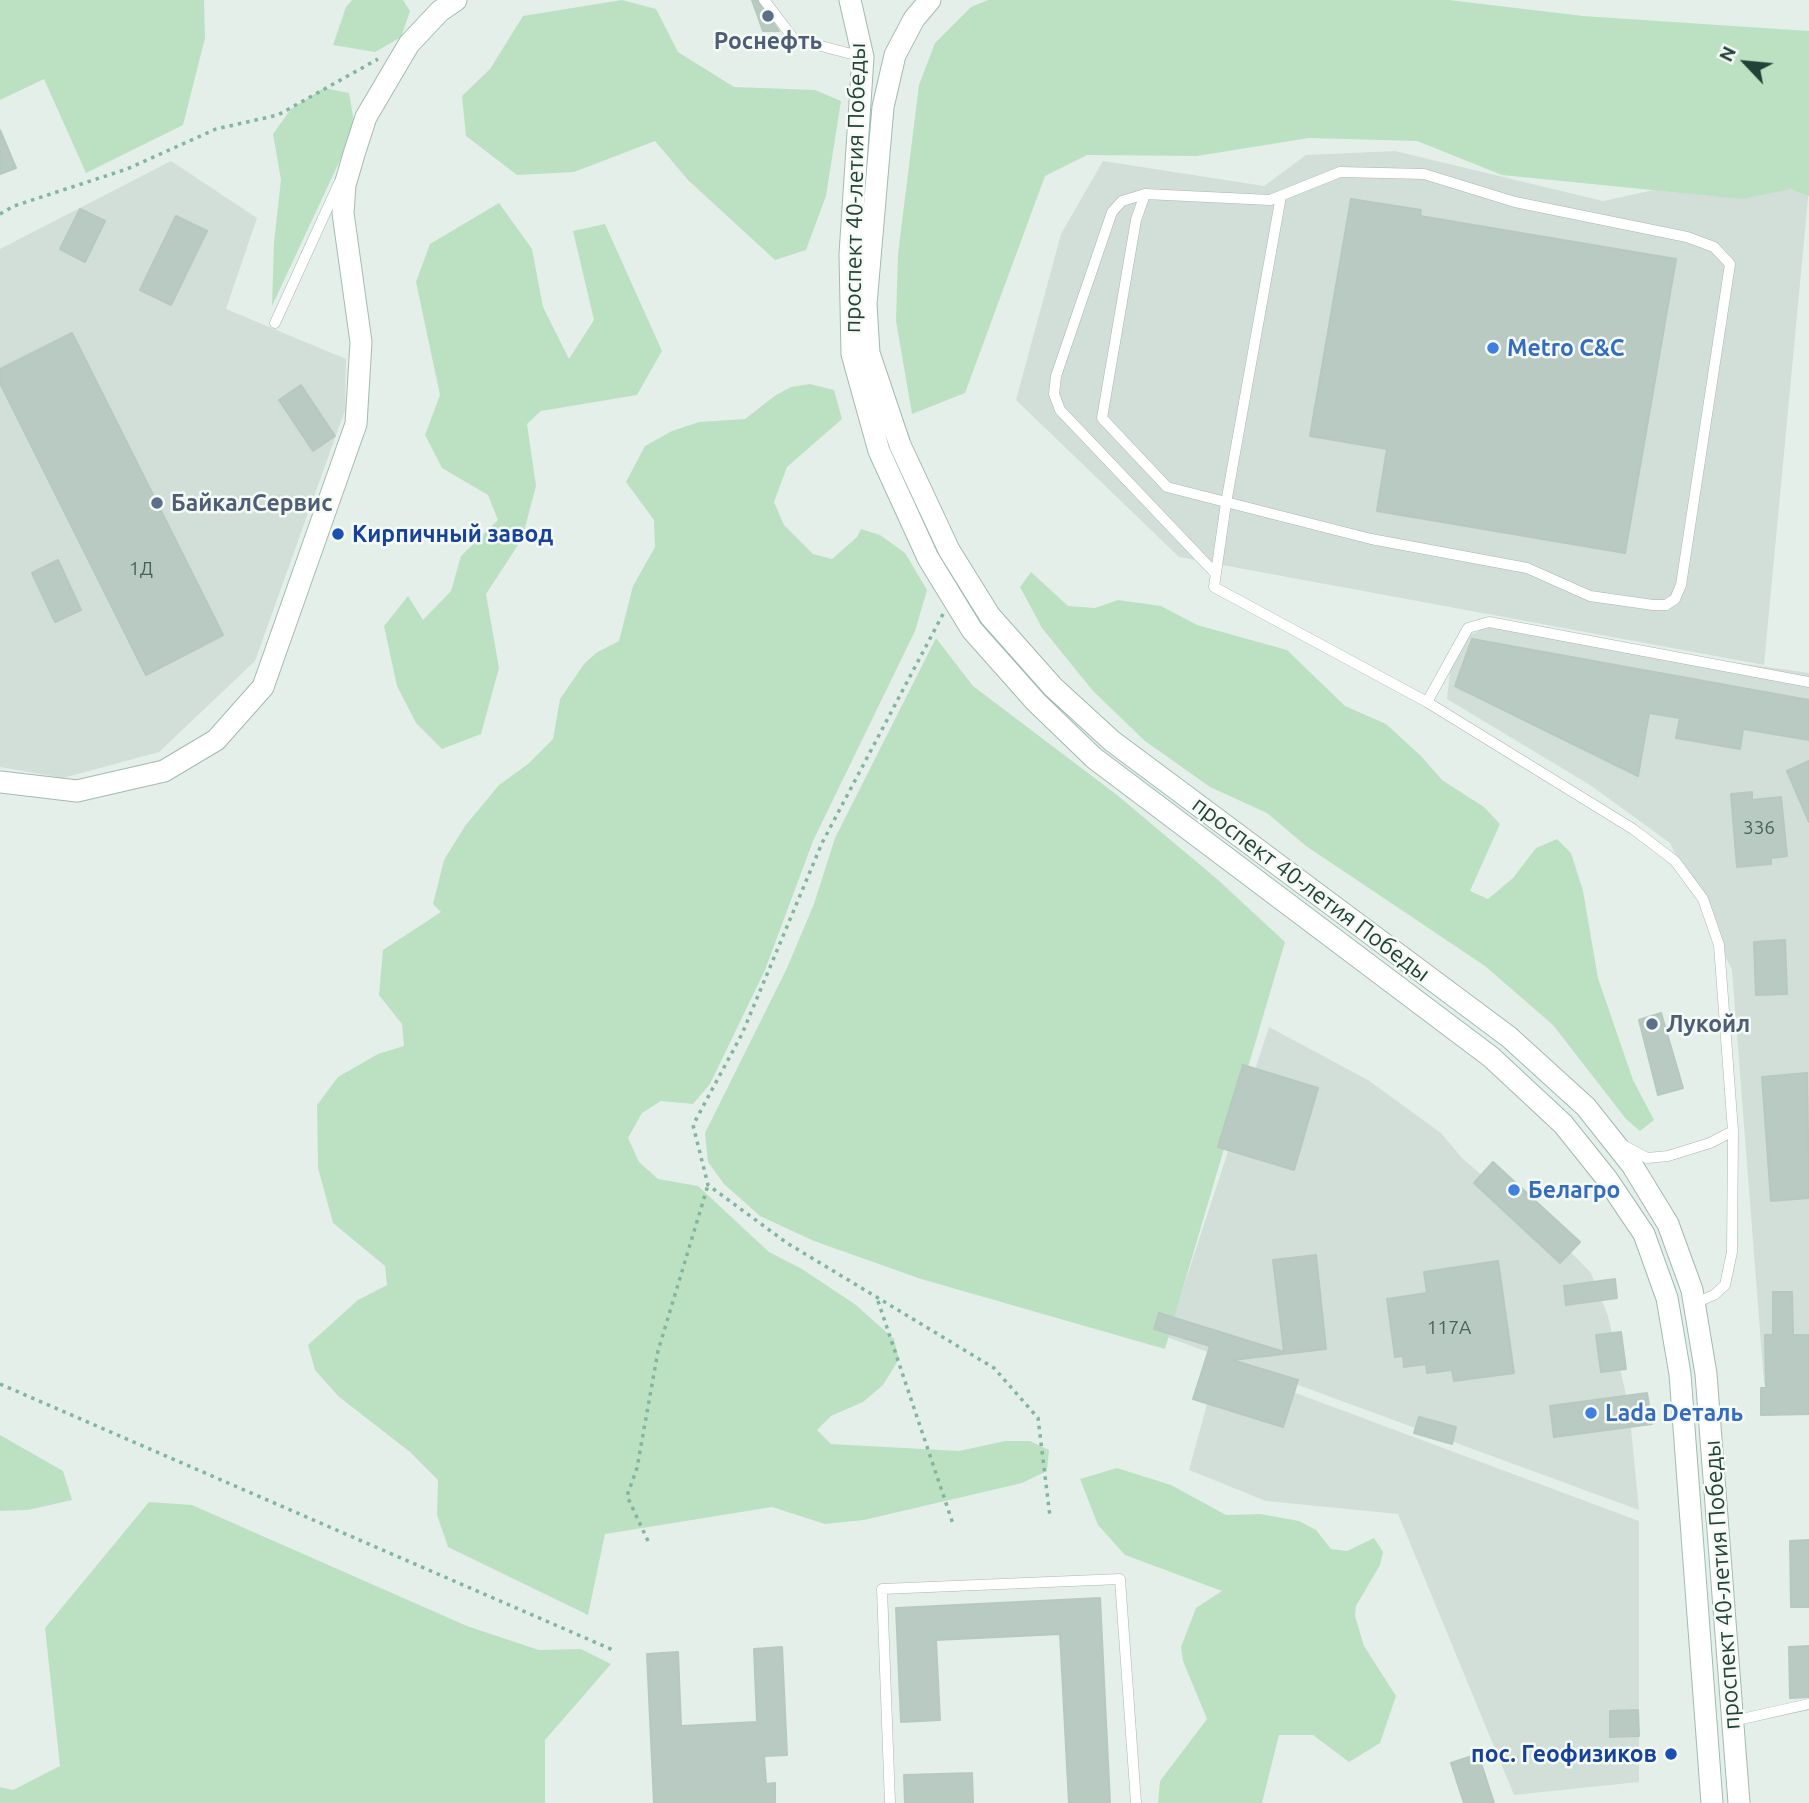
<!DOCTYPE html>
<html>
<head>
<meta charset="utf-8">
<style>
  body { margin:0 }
  #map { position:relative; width:1809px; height:1803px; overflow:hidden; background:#e4efe9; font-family:Ubuntu,sans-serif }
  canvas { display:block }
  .north { position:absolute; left:1711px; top:28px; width:70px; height:70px; -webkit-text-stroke:5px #f5faf7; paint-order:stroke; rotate:296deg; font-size:19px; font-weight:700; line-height:28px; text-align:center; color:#224237 }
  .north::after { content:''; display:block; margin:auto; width:24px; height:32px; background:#224237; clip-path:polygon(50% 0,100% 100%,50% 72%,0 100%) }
</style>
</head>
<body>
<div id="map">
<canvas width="1809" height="1803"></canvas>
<div class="north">N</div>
</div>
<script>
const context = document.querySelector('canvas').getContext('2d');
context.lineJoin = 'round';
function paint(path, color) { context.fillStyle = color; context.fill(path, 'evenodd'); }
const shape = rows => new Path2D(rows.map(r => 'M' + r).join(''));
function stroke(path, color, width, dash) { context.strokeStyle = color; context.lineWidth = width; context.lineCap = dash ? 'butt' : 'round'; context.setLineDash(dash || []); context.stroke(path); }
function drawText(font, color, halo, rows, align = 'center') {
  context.font = font + ' Ubuntu,sans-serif'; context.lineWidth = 5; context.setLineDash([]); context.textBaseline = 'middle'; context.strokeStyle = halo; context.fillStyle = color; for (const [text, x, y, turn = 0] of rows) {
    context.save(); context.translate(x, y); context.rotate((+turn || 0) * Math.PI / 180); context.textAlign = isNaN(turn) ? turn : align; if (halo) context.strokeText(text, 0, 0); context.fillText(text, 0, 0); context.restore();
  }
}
paint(shape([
  [1395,151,1603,201,1809,156,1809,188,1764,665,1179,557,1016,400,1061,234,1103,161,1264,186,1306,155],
  [171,161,257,218,226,309,346,359,345,410,255,661,159,752,63,778,0,767,0,249],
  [1487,627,1809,673,1809,1379,1764,1383,1732,970,1670,843,1590,785,1447,699,1453,643],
  [1269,1027,1368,1080,1441,1133,1463,1159,1564,1245,1591,1273,1608,1316,1629,1408,1639,1510,1167,1337],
  [1218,1364,1639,1521,1639,1782,1514,1795,1398,1514,1266,1501,1189,1470]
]), '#d2dfd8');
paint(shape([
  [0,0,204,0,205,38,183,125,86,173,44,79,0,100],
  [352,0,403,0,410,11,401,37,375,52,333,45,346,7],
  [622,0,656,9,678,52,734,87,815,90,841,101,826,196,806,250,775,260,688,180,655,141,574,172,517,175,466,136,462,96,490,69,523,16],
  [988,0,1449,0,1583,16,1809,31,1809,196,1791,189,1742,199,1502,175,1417,141,1309,138,1197,156,1087,155,1045,176,965,393,912,414,896,321,898,254,919,85,935,43,971,7],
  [324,88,349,93,355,128,272,306,274,242,281,180,273,134,291,109],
  [499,203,532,249,543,307,569,359,594,320,573,231,605,224,662,351,637,395,541,411,527,424,536,486,522,539,486,594,499,668,481,734,442,749,416,723,397,686,384,626,408,596,423,620,451,591,461,556,498,520,488,495,442,468,425,435,440,395,416,282,430,244],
  [810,384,834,390,842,419,787,467,774,502,784,525,813,554,832,559,857,537,861,529,880,535,905,553,927,590,915,631,813,841,765,970,710,1084,693,1104,661,1101,642,1113,628,1138,639,1162,658,1179,698,1186,769,1252,802,1269,856,1305,894,1339,899,1359,883,1385,863,1402,831,1416,817,1430,831,1444,959,1451,1005,1441,1030,1441,1049,1450,1047,1471,1022,1483,864,1520,825,1524,772,1507,605,1534,588,1615,448,1547,437,1515,438,1480,410,1452,338,1396,315,1370,308,1345,358,1300,387,1285,385,1266,333,1223,318,1168,317,1105,338,1077,378,1054,404,1046,402,1024,379,995,383,950,441,912,433,904,444,860,465,826,499,785,528,764,553,739,560,699,584,664,596,653,619,641,633,586,655,547,654,520,626,482,645,446,672,431,699,422,745,419,776,395,791,387],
  [1031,572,1068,606,1095,608,1118,600,1161,606,1197,625,1287,650,1345,706,1386,724,1421,756,1442,780,1484,807,1500,824,1470,891,1488,899,1513,878,1536,848,1557,839,1571,853,1583,891,1598,978,1633,1080,1654,1120,1640,1131,1626,1119,1553,1025,1485,966,1306,846,1267,813,1210,787,1145,741,1093,691,1042,628,1020,587],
  [936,638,973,686,1117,795,1217,879,1285,942,1165,1349,921,1279,814,1241,760,1216,724,1184,708,1162,705,1133,787,968,814,904,835,838],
  [0,1435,63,1471,72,1500,28,1510,0,1511],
  [1117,1468,1171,1485,1226,1515,1260,1514,1299,1521,1316,1530,1331,1549,1347,1551,1374,1538,1383,1552,1380,1565,1356,1606,1355,1616,1364,1646,1396,1696,1380,1743,1349,1762,1313,1735,1279,1735,1262,1803,1158,1803,1160,1781,1207,1719,1183,1661,1181,1647,1196,1608,1222,1591,1125,1555,1098,1525,1080,1479],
  [149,1502,192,1505,467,1626,539,1650,581,1649,611,1664,545,1740,545,1803,0,1803,0,1787,13,1790,60,1766,45,1628]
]), '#bce1c2');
const building = shape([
  [752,0,757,0,779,31,763,31,752,0],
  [0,130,16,168,0,174,0,130],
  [1351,199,1421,210,1420,216,1676,259,1625,553,1377,511,1387,449,1310,436,1351,199],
  [80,209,105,221,85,262,60,249,80,209],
  [176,216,207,231,171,305,140,290,176,216],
  [72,333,223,635,146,675,0,383,0,369,72,333],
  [301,385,335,436,313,451,279,400,301,385],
  [58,560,81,610,55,622,32,573,58,560],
  [1472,639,1809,700,1809,740,1743,729,1740,749,1676,738,1680,718,1649,713,1638,776,1455,686,1472,639],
  [1809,761,1809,822,1787,771,1809,761],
  [1752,792,1752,800,1781,797,1787,856,1771,858,1771,864,1737,867,1731,794,1752,792],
  [1785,940,1787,994,1756,995,1754,942,1785,940],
  [1661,1013,1683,1088,1658,1095,1639,1020,1661,1013],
  [1243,1065,1318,1088,1294,1170,1218,1147,1243,1065],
  [1807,1073,1809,1198,1771,1201,1762,1077,1807,1073],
  [1493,1162,1580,1242,1560,1263,1474,1183,1493,1162],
  [1316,1255,1326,1349,1232,1360,1298,1380,1283,1427,1193,1399,1210,1346,1154,1329,1159,1313,1284,1352,1273,1260,1316,1255],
  [1498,1261,1514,1373,1454,1381,1452,1370,1427,1373,1426,1364,1404,1367,1403,1356,1395,1357,1387,1299,1427,1293,1424,1272,1498,1261],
  [1615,1279,1617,1298,1566,1305,1564,1286,1615,1279],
  [1773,1292,1792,1292,1793,1335,1809,1335,1809,1414,1761,1415,1761,1388,1766,1388,1765,1335,1773,1335,1773,1292],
  [1621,1332,1626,1369,1601,1372,1596,1335,1621,1332],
  [1647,1393,1652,1424,1554,1437,1550,1406,1647,1393],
  [1419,1417,1456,1427,1452,1444,1414,1433,1419,1417],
  [1809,1540,1809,1607,1791,1607,1790,1541,1809,1540],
  [1100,1598,1110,1803,1069,1803,1060,1634,936,1640,940,1720,901,1722,896,1608,1100,1598],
  [1809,1646,1809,1697,1790,1698,1789,1647,1809,1646],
  [782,1647,787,1755,764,1756,766,1784,775,1783,775,1803,654,1803,647,1654,678,1652,681,1726,757,1722,754,1649,782,1647],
  [1638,1710,1639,1736,1610,1737,1610,1711,1638,1710],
  [1478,1754,1494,1803,1464,1803,1451,1763,1478,1754],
  [972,1773,973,1803,905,1803,904,1775,972,1773]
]);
paint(building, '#b9cac2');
stroke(building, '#b6c9bf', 2);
const lane = shape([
  [764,0,794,39,863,57],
  [1145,194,1136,220,1102,418,1167,487,1371,539,1527,568,1590,596,1653,605,1666,605,1675,599,1681,585,1730,264,1714,247,1687,237,1515,202,1424,174,1340,172,1270,200,1145,194,1122,201,1112,212,1056,376,1054,394,1060,410,1215,573],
  [1281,196,1226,503,1214,587,1427,702,1633,829,1675,861,1703,899,1719,945,1733,1131,1732,1252,1725,1285,1714,1295,1695,1303],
  [275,323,339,183],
  [1427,702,1468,628,1489,622,1809,682],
  [1623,1145,1647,1158,1668,1156,1710,1143,1733,1131],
  [1733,1721,1809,1704],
  [890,1803,882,1589,1120,1579,1136,1803]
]);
const secondary = shape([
  [850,0,863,57,850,254,852,354,879,451,928,558,972,630,1036,702,1094,758,1491,1057,1563,1124,1607,1179,1644,1234,1667,1298,1680,1374,1712,1803],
  [930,0,914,19,895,55,883,107,866,304,869,353,900,445,949,550,990,616,1053,687,1112,741,1509,1037,1586,1107,1632,1165,1668,1224,1692,1290,1706,1374,1739,1803],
  [0,782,77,791,164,771,216,740,263,687,356,424,361,342,343,213,345,185,354,154,366,117,409,44,440,11,456,0]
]);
stroke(lane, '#a6b8b0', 11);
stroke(secondary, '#a1bbb0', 23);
stroke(shape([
  [0,214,14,206,127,169,216,129,278,115,378,59],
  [943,614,822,843,742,1034,693,1125,708,1185,787,1243,994,1368,1038,1418,1050,1517],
  [878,1301,953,1524],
  [0,1384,613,1650],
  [648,1541,627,1496,637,1468,658,1351,708,1185]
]), '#82b5a0', 3.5, [3.5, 5]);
stroke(lane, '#fff', 10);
stroke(secondary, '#fff', 21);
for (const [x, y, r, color] of [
  [768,16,7,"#5c6f8a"],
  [1493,348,7,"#3f7fe0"],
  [157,503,7,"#5c6f8a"],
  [338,534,7,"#1a4fb4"],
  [1652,1024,7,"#5c6f8a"],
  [1514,1190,7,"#3f7fe0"],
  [1591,1413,7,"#3f7fe0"],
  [1671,1754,7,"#1a4fb4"]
]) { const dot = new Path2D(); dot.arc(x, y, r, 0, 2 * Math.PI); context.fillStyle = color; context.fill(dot); stroke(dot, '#f5faf7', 2.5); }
drawText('19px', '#48645a', null, [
  ["1Д",141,569],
  ["336",1759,828],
  ["117А",1449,1328]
]);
drawText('bold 23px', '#4e5e75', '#f5faf7', [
  ["Роснефть",768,41,"center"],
  ["БайкалСервис",171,503],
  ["Лукойл",1666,1024]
], 'left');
drawText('23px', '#224237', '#f5faf7', [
  ["проспект 40-летия Победы",855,188,-89],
  ["проспект 40-летия Победы",1311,889,37],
  ["проспект 40-летия Победы",1722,1585,-94]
]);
drawText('bold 23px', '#366cbe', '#f5faf7', [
  ["Metro C&C",1507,348],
  ["Белагро",1528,1190],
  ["Lada Dеталь",1605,1413]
], 'left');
drawText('bold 23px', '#164399', '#f5faf7', [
  ["Кирпичный завод",352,534],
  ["пос. Геофизиков",1657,1754,"right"]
], 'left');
</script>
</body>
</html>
